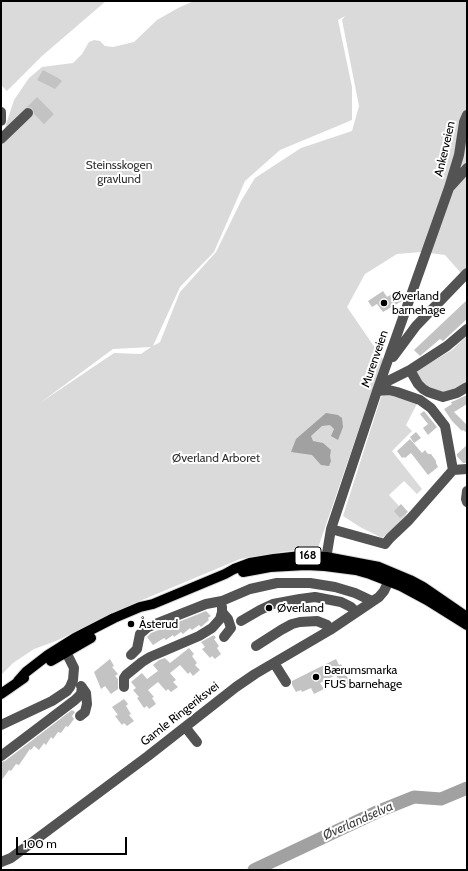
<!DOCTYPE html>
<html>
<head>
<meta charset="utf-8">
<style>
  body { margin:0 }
  #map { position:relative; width:468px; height:871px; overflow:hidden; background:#fff; font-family:Cabin,sans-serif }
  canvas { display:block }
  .frame { position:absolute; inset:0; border:2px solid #000; pointer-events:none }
  .scale { position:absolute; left:16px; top:837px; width:111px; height:18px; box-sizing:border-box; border:2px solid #000; border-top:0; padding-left:5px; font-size:12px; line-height:14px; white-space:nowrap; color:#000; -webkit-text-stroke:3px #fff; paint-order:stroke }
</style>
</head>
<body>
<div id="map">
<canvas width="468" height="871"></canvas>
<div class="frame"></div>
<div class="scale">100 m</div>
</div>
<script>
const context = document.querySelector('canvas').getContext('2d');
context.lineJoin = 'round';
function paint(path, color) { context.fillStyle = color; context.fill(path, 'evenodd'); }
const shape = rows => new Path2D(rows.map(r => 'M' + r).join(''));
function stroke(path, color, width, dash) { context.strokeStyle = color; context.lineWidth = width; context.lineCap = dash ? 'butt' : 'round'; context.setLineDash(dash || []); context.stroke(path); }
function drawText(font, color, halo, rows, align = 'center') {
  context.font = font + ' Cabin,sans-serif'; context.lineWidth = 4; context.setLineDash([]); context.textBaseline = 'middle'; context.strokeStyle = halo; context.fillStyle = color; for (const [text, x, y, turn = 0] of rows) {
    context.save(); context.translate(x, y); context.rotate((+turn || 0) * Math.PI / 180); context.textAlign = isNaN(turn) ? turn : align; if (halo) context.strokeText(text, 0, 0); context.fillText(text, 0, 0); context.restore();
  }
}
paint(shape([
  [1,1,106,1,42,56,7,91,1,85],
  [194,1,467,1,467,280,445,255,422,252,397,254,365,274,347,307,384,361,375,382,318,548,281,552,240,559,128,606,56,641,34,649,13,663,1,675,1,140,14,100,29,78,42,67,73,63,82,54,89,42,94,40,100,41,105,46,113,47,134,42,157,20,178,8],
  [345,16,342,20,359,106,352,131,301,148,255,178,241,201,216,252,180,292,160,342,153,346,180,287,214,252,245,181,280,150,352,120,352,87,338,20],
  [151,347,141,354,114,353,40,403,113,349],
  [467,336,467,380,459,388,444,392,427,388,420,380,416,371,452,350],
  [389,392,419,400,406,425,412,431,392,451,422,489,417,494,404,481,389,495,408,516,382,538,360,527,343,516,381,397]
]), '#dadada');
paint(shape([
  [326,413,338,415,342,418,343,427,338,440,331,436,334,429,330,425,322,426,311,436,313,441,323,443,331,450,330,456,331,461,329,466,321,465,312,455,291,452,296,439]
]), '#a1a1a1');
stroke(shape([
  [254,870,379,811,414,797,441,799,467,788]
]), '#a1a1a1', 13);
paint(shape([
  [43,70,58,78,62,81,55,89,37,80],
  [37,97,54,114,44,124,34,114,32,108,27,107],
  [383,291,387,297,397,291,402,301,383,312,377,304,372,307,368,301],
  [467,300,467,319,443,341,440,339,420,356,414,350],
  [467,395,467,404,454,412,467,425,467,433,463,430,462,431,452,421,444,409,452,404,451,402,454,401],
  [424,411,437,427,428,435,423,428,428,424,420,414],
  [416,432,421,438,414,443,410,437],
  [410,439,422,453,425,450,428,454,431,454,436,461,436,463,438,467,428,475,411,453,405,458,404,457,402,458,397,451],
  [467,445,467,463,463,463,457,456,457,454],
  [401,504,408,512,400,518,394,511],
  [206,611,211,616,208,618,209,620,201,627,199,625,192,630,190,628,183,634,181,632,174,637,173,635,166,640,164,638,153,645,147,637,151,633],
  [214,635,216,638,214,639,219,646,217,648,221,654,215,659,212,656,210,658,202,649,205,647,201,642],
  [189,648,194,654,192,656,197,663,195,665,200,670,193,676,190,672,188,674,180,665,170,673,176,680,173,682,178,687,171,692,168,689,166,691,158,682,148,690,154,697,152,698,156,704,149,709,147,706,144,708,137,698,139,697,133,690,136,688,131,682,142,673,147,679,158,671,153,665,159,660,165,658,170,663],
  [110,659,114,666,112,667,118,674,115,676,118,679,118,689,111,694,105,686,101,689,94,672],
  [336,659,339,665,341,664,350,683,343,687,336,675,320,683,324,689,314,694,311,688,302,692,301,690,296,692,292,685,292,681],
  [124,699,128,704,126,706,131,714,129,715,134,721,127,726,124,723,122,725,115,716,118,715,112,707],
  [72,710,75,712,72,716,74,719,68,727,66,726,61,733,58,732,53,739,51,737,46,745,44,743,39,750,34,746,31,750,30,749,19,765,16,764,11,771,9,770,1,781,1,762,5,761]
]), '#c3c3c3');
const major = shape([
  [243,572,270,567,306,565,325,566,356,570,370,574,401,586,427,600,467,625],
  [51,661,91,638],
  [18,681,26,672,48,655,75,638,114,618,140,607,153,604,225,574,234,569,250,563,274,559,301,556,326,557,379,567,410,580,423,587,467,617],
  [1,694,24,678]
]);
stroke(major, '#dbdbdb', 12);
stroke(shape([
  [1,112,1,121],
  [1,139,28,113],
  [450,187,467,168],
  [393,357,416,326,467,273],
  [410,370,418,384,423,389,428,392,443,397,457,393,467,387],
  [380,385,410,370,447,346,467,329],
  [377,391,389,390,397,392,420,400,431,408,445,426,453,470],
  [467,491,466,499,467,502],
  [331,529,385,544,390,538,409,520,453,470,467,469],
  [325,565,331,529,377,391,449,188,459,155,464,122,467,115],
  [222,607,222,612,228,619,231,628,224,637],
  [241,621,260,610,273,604,300,599,315,597,341,602,351,607,356,612],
  [256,646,281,630,292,624,300,622,317,621,327,625,330,630],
  [131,655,137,649,140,634,148,627,206,604,222,601,250,589,277,583,310,583,335,587,355,593,372,601],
  [274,663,286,682],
  [124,687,124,678,126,675,142,662,150,657,199,636,212,628,220,619,222,612],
  [80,716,85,712,87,704,86,693,81,686],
  [1,725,52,701,67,691,70,687,73,680,74,668,63,646],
  [186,728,197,742],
  [1,756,75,700,81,694,82,687],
  [1,862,11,858,148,756,236,687,255,674,330,630,379,597,384,591,392,574]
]), '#535353', 10);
stroke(major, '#000', 10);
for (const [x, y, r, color] of [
  [384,303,4,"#000"],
  [269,608,4,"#000"],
  [131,624,4,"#000"],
  [316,677,4,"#000"]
]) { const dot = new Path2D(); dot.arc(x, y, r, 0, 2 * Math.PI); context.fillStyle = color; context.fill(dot); stroke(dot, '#fff', 1.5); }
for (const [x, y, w] of [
  [308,556,26]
]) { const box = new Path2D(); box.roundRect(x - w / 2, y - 9, w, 18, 3); context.fillStyle = '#fff'; context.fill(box); stroke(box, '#000', 1); }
drawText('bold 11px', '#000', null, [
  ["168",308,556]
]);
drawText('12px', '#000', '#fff', [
  ["Ankerveien",445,149,-77],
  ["Murenveien",375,359,-71],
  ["Gamle Ringeriksvei",180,714,-38]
]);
drawText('12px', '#313131', '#fff', [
  ["Steinsskogen",119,165],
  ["gravlund",119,179],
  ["Øverland Arboret",216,458]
]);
drawText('12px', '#000', '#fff', [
  ["Øverland",392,296],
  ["barnehage",392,310],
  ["Øverland",277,608],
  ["Åsterud",139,624],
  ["Bærumsmarka",324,670],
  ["FUS barnehage",324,684]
], 'left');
drawText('italic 13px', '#424242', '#fff', [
  ["Øverlandselva",358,821,-24]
]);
</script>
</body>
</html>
